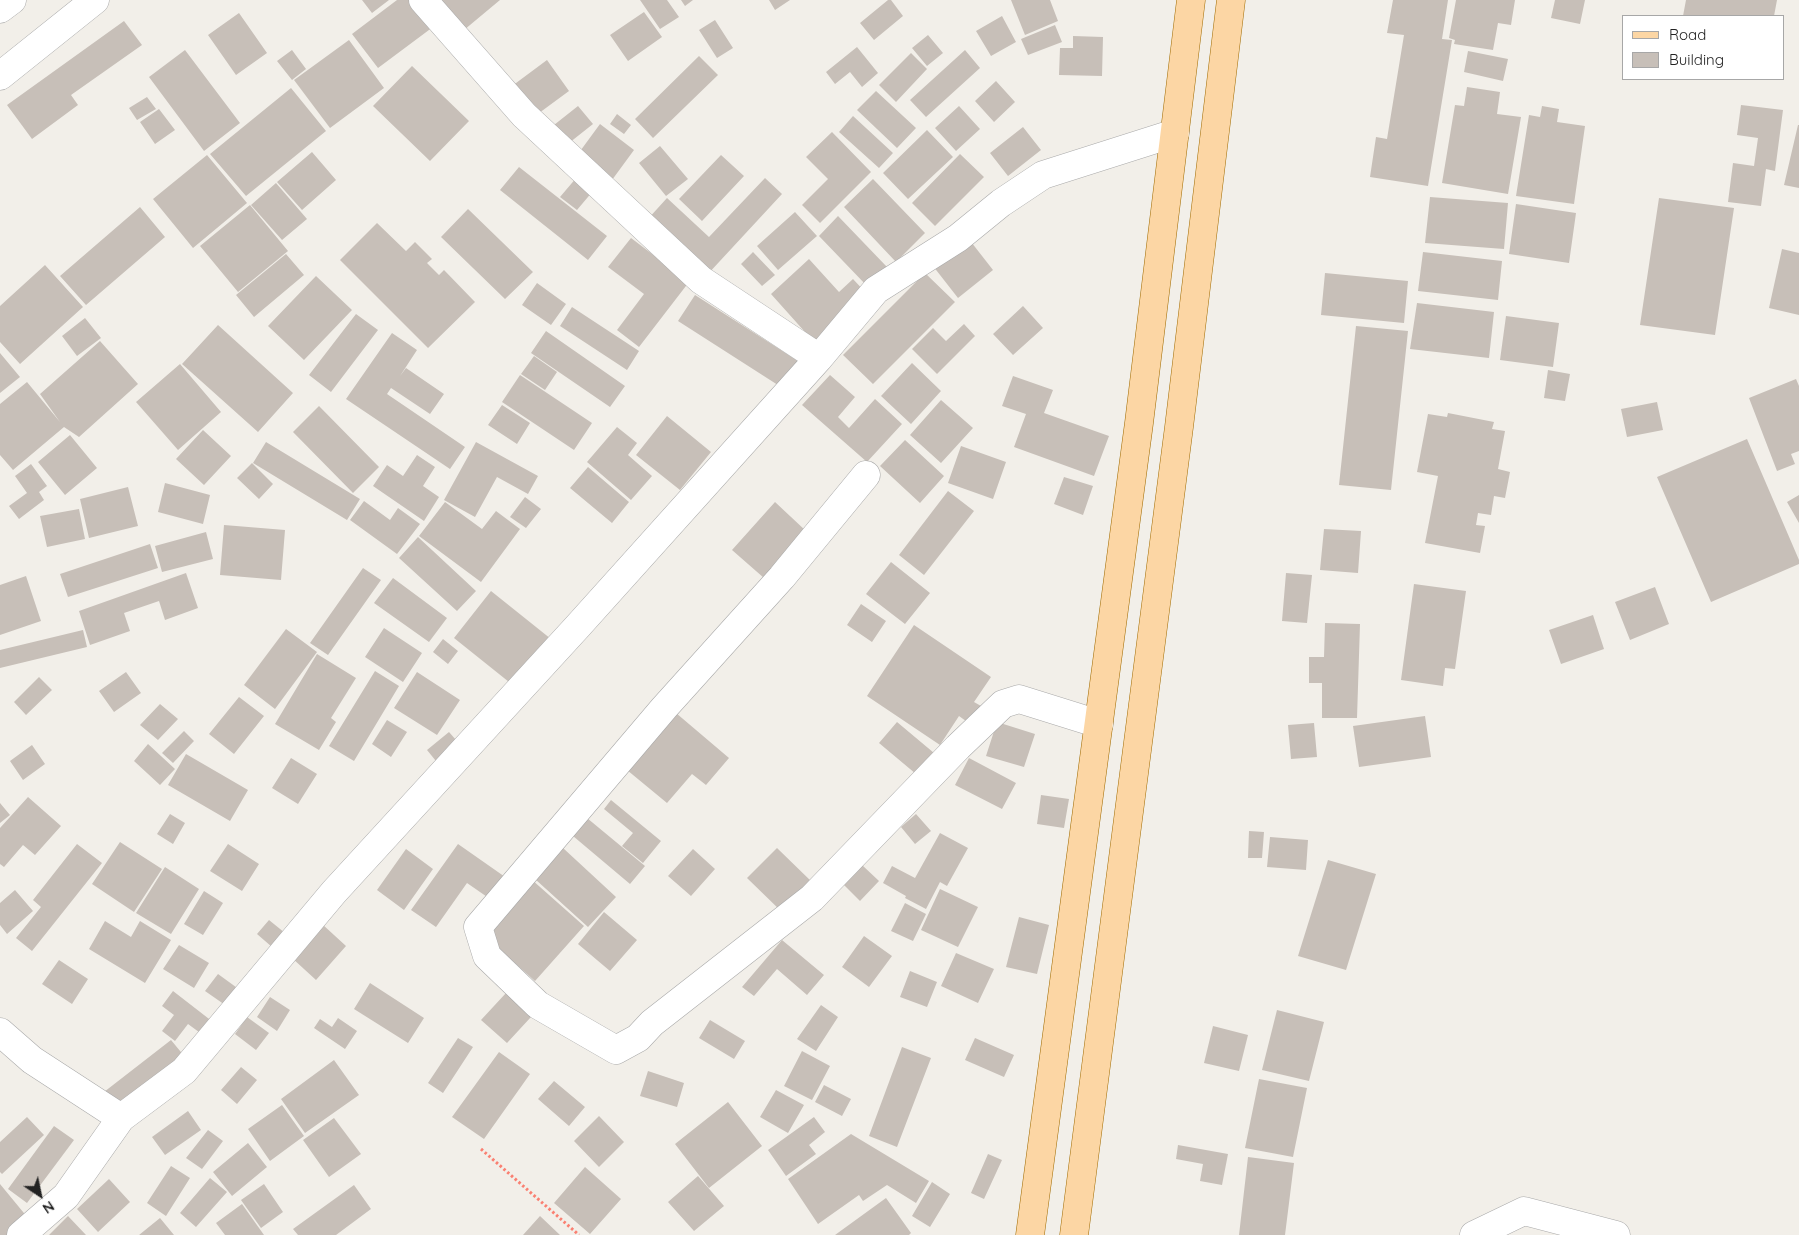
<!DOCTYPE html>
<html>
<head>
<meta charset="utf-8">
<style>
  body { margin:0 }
  #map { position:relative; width:1799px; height:1235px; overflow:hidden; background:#f2efe9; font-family:Quicksand,sans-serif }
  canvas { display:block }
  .legend { position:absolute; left:1622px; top:15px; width:162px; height:65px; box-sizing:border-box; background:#fff; border:1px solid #a7a7a7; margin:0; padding:6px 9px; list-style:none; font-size:15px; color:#222 }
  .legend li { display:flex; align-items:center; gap:10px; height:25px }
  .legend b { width:25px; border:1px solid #a7a7a7 }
  .north { position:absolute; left:15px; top:1170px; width:50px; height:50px; -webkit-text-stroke:4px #fff; paint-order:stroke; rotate:146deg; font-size:14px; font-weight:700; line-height:20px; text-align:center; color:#222 }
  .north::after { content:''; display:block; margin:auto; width:18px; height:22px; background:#222; clip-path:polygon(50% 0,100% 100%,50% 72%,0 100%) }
</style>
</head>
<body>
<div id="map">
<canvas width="1799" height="1235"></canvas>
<ul class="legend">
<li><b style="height:6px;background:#fcd6a4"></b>Road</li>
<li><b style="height:14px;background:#c7bfb8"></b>Building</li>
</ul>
<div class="north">N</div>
</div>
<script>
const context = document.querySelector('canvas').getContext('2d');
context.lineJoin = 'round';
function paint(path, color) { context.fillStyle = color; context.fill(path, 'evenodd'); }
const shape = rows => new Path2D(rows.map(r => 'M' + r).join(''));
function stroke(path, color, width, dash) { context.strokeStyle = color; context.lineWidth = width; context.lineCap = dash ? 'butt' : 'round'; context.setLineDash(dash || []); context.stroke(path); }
paint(shape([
  [362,0,389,0,372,13],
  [397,0,419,0,437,24,378,68,352,34],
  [438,0,500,0,464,30],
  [640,0,667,0,679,17,660,29],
  [681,0,693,0,685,6],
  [769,0,790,0,775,10],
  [888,0,891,0,903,16,874,40,860,23],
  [1011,0,1050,0,1058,21,1025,35],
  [1393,0,1448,0,1442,39,1452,40,1428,186,1370,177,1376,137,1387,139,1404,35,1387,33],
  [1456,0,1515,0,1511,25,1498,23,1493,50,1454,44,1455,40,1449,38],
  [1555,0,1585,0,1580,24,1551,18],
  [1686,0,1777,0,1774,16,1683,16],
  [644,12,662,37,628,61,610,35],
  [239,13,267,53,236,75,208,35],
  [1002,16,1016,42,991,56,976,31],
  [715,20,733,48,717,58,699,30],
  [124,21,142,45,71,95,78,105,32,139,7,105],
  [1055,25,1062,42,1028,55,1021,39],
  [928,35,943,53,927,66,912,48],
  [1073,36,1103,37,1102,76,1059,75,1060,48,1073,48],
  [349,40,384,88,330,128,294,80],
  [857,47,878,73,862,87,850,72,835,84,826,72],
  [185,50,240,123,204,151,149,77],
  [292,50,306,69,292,80,277,61],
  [965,50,980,68,926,117,910,100],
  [1468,51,1508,59,1503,81,1464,72],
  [911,53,927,69,896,102,879,85],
  [699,56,718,75,653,138,635,119],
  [547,60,569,91,535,116,512,86],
  [412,66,469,121,430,161,373,106],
  [996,81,1015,102,994,122,975,101],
  [1467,87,1500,92,1497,114,1521,117,1508,194,1442,183,1455,105,1464,106],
  [291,88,326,131,246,196,210,154],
  [876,91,916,128,897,148,857,110],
  [147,97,156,109,137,120,129,108],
  [1741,105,1783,110,1775,171,1766,169,1761,206,1728,202,1733,163,1754,166,1758,138,1737,135],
  [578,106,593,124,569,143,554,125],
  [959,106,980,129,956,151,935,128],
  [1542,106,1559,109,1557,122,1585,126,1574,204,1516,196,1529,115,1540,117],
  [159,109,175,130,155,144,140,122],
  [617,114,631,125,624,134,610,124],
  [853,116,893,153,879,168,839,132],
  [600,124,634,150,612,180,578,154],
  [1798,125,1799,125,1799,188,1784,185],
  [1023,127,1041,150,1008,176,990,153],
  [927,130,953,157,908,199,883,173],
  [832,132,871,172,820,223,802,205,828,179,806,157],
  [660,146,688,179,666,196,639,163],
  [312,152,336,180,302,210,277,182],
  [960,154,984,177,935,226,912,203],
  [207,155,247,203,193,248,153,199],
  [721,155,744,176,702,221,679,199],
  [519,167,607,236,588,260,500,190],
  [577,177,593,191,577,210,560,197],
  [765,178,782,194,707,275,647,220,667,198,709,237],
  [873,179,925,233,896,262,844,207],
  [276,183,307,219,282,240,251,205],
  [1430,197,1508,203,1504,249,1425,243],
  [1659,198,1734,208,1715,335,1640,325],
  [1516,204,1576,213,1569,263,1509,254],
  [250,205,288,251,238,292,200,246],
  [140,207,165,237,86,305,60,276],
  [468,209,533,272,505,299,441,237],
  [795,212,817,236,778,270,757,246],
  [838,216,887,267,867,286,819,236],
  [377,223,406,251,415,242,432,259,427,263,439,275,444,270,475,302,428,348,340,260],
  [631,238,689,282,639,347,617,330,644,294,608,267],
  [968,238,993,270,958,298,933,266],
  [1782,249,1799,253,1799,315,1769,308],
  [753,252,775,275,762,286,741,264],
  [1423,252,1502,261,1498,300,1418,291],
  [286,254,304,275,254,317,236,295],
  [809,259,839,292,853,279,867,294,814,342,771,294],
  [45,265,83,307,20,364,0,342,0,306],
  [925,273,955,302,873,384,843,355],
  [1325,273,1408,281,1404,323,1321,315],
  [316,276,352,310,304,360,268,326],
  [537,283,566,304,551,325,522,305],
  [695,295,798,361,781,387,678,321],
  [1417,303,1494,312,1489,358,1410,349],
  [1023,306,1043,328,1013,355,993,334],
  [572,307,639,351,627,370,560,326],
  [356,314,378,330,331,392,309,375],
  [1506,316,1559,323,1553,367,1500,360],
  [85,318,101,338,77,356,62,336],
  [964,324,975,336,937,374,912,349,933,328,946,341],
  [218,325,293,393,258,432,182,364],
  [1356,326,1408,331,1391,490,1339,485],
  [546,331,625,386,610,407,531,353],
  [392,333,417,350,400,376,406,368,444,394,430,414,391,388,387,394,465,447,450,469,346,399],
  [100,341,138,384,79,437,64,427,13,470,0,455,0,404,27,382,60,422,40,394],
  [0,353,20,377,0,393],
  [534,356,557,372,545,390,521,374],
  [912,363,941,391,911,424,881,396],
  [180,364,221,412,178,450,136,402],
  [1548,370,1570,374,1565,401,1544,398],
  [520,375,592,423,574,450,502,402],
  [830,375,855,397,838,417,849,428,875,399,902,424,867,462,802,405],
  [1013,376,1053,390,1044,413,1109,436,1094,476,1014,447,1026,414,1002,406],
  [1796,379,1799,386,1799,451,1791,454,1795,464,1777,471,1749,398],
  [941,400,973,428,941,463,910,435],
  [1657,402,1663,430,1627,437,1621,409],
  [502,405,530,423,517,444,488,425],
  [319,406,379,467,353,493,293,432],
  [1448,413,1494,422,1492,429,1505,431,1498,469,1510,472,1505,498,1494,496,1491,515,1478,513,1476,525,1485,526,1480,553,1425,543,1438,476,1417,472,1428,414,1447,417],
  [667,416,711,452,680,490,636,455],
  [617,427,637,443,628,455,652,476,631,500,587,462],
  [203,430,231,456,204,485,176,459],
  [70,435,97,468,65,495,38,462],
  [1747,439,1799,560,1799,564,1711,602,1657,477],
  [905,440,944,476,920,503,880,466],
  [266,442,360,499,347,520,253,463],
  [476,442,538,476,528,494,497,477,475,517,444,500],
  [961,446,1006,462,993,499,948,483],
  [417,455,435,467,423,486,439,497,424,521,373,486,387,465,403,476],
  [252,463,273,484,259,499,237,478],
  [31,464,47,486,39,492,44,500,19,519,9,506,27,493,15,476],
  [588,467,629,502,612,523,570,488],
  [1064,477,1093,486,1083,515,1054,504],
  [165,483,210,495,203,524,158,512],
  [128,487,138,526,89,538,80,499],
  [948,491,974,511,924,575,899,555],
  [1799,495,1799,523,1787,502],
  [525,497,541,509,526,528,510,517],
  [364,501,390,520,398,508,420,524,397,554,350,520],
  [445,502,482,529,496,511,520,529,481,582,419,536],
  [775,502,806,531,764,578,732,550],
  [79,509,85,539,47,547,40,516],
  [224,525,285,530,281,580,220,575],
  [1324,529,1361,531,1358,573,1320,570],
  [206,532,213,559,162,572,155,546],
  [418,537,476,591,457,611,399,558],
  [150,544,158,568,68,597,60,574],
  [891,562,930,593,905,624,866,594],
  [363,568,381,580,328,655,310,643],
  [186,573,198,608,165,620,159,601,124,613,130,631,90,645,79,611],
  [1286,573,1312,575,1307,623,1282,621],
  [26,576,41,621,0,635,0,585],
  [393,578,447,618,429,642,374,603],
  [1414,584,1466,591,1455,669,1445,668,1443,686,1401,680],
  [1655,587,1669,624,1630,640,1615,602],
  [491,591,551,639,514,686,454,638],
  [861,604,886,621,872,642,847,625],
  [1593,615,1604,649,1561,664,1549,630],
  [1325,623,1360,624,1357,718,1322,718,1322,683,1309,683,1309,657,1324,657],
  [914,625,991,677,974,702,981,706,970,724,959,716,940,745,867,696],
  [384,628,422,653,403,682,365,657],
  [286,629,317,652,275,709,244,685],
  [83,630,87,647,0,668,0,650],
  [443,639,458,651,448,664,433,652],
  [317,654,356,678,331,718,336,722,319,750,275,724],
  [375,671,399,686,354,761,329,746],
  [126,672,141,693,114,712,99,691],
  [417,672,460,700,437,735,394,708],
  [39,677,52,690,26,715,14,702],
  [239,697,264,716,234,754,209,734],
  [160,704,178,719,158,740,140,725],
  [676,713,729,758,706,785,692,774,667,803,627,770],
  [1425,716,1431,757,1359,767,1353,726],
  [387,720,407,732,391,757,372,744],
  [897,722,934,753,916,774,879,743],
  [997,722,1035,734,1024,767,986,756],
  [1314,723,1317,757,1291,759,1288,725],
  [184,731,194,741,173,763,162,753],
  [449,732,463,748,440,766,427,750],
  [148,744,175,769,160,785,134,761],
  [32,745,45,764,23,780,10,761],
  [186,754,248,790,230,821,168,785],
  [291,758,317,774,298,804,272,788],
  [969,758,1016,783,1002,809,955,785],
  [1041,795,1069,799,1064,828,1037,824],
  [28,797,61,826,35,855,23,845,4,867,0,864,0,828],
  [611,800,661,841,643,863,622,846,633,833,604,809],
  [0,803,10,815,0,823],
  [170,814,185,823,173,844,157,834],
  [916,814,931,831,915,844,901,827],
  [587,818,645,866,630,884,573,836],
  [1249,831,1264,832,1262,858,1248,858],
  [940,833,968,848,947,886,940,882,926,909,905,898,906,896,883,883,892,866,915,878],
  [1270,837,1308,840,1306,870,1267,867],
  [120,842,162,869,134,912,92,884],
  [77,844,102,863,32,951,16,938,41,907,33,900],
  [228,844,259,864,242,891,210,871],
  [458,844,508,879,493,901,467,883,436,927,411,910],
  [563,848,616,897,588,927,535,879],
  [777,848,813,883,783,913,747,878],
  [406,849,433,869,404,910,377,890],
  [693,849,715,869,691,896,668,876],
  [1328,860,1376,874,1346,970,1298,956],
  [862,865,879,881,860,901,843,884],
  [165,867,199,889,171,934,136,913],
  [531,879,584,926,535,981,482,934],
  [940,889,978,907,958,947,921,930],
  [15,890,33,911,7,934,0,925,0,903],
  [204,891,223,903,203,935,184,924],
  [905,903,926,914,913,941,891,931],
  [604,912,637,940,610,971,578,944],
  [1019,917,1049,925,1037,974,1006,967],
  [269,920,285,933,272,947,257,934],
  [105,921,131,937,140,921,171,940,145,983,89,949],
  [322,924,346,946,316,980,292,958],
  [864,936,892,956,869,987,842,967],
  [782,940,824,975,807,995,777,969,754,996,742,987],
  [179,945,209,963,194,988,163,969],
  [956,953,994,969,978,1003,941,986],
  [59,960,88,979,72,1004,42,984],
  [910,971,937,982,927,1007,900,997],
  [218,974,240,990,228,1007,205,991],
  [370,983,424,1018,408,1043,354,1009],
  [173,991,213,1022,203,1035,188,1024,175,1041,162,1031,174,1015,162,1006],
  [506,993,531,1017,507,1043,481,1020],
  [270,997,290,1010,277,1031,257,1017],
  [821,1005,838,1017,816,1051,797,1039],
  [1277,1010,1324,1022,1309,1081,1262,1070],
  [247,1017,269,1033,256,1050,235,1034],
  [338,1018,357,1031,345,1049,314,1028,320,1019,332,1027],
  [710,1020,745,1041,734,1059,699,1038],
  [1213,1026,1248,1035,1239,1071,1204,1063],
  [458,1038,473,1047,443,1093,428,1083],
  [975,1038,1014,1055,1004,1077,965,1060],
  [171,1040,185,1057,118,1109,104,1092],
  [902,1047,931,1058,897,1147,869,1136],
  [802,1051,830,1066,812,1100,784,1086],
  [499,1052,530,1074,484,1139,452,1117],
  [334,1060,359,1095,305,1133,281,1099],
  [241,1067,257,1080,237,1104,221,1090],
  [648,1071,684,1083,677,1107,640,1096],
  [1259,1079,1307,1088,1293,1157,1245,1148],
  [554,1081,585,1107,569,1126,538,1099],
  [824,1085,851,1099,842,1116,815,1102],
  [776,1090,804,1105,788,1133,760,1117],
  [728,1102,762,1146,709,1188,675,1144],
  [282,1105,304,1136,270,1161,248,1129],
  [188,1111,201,1130,165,1155,152,1137],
  [599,1116,624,1142,599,1167,574,1141],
  [27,1117,44,1135,2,1174,0,1172,0,1142],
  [814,1117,825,1132,809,1145,816,1154,786,1176,768,1150],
  [334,1118,361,1154,329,1177,303,1140],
  [54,1126,74,1140,27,1203,8,1189],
  [208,1130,223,1141,202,1169,186,1158],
  [851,1134,929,1181,916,1203,887,1185,863,1201,859,1195,818,1224,788,1179],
  [248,1143,267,1167,232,1196,213,1172],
  [1178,1145,1228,1154,1222,1185,1200,1181,1203,1164,1176,1159],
  [988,1154,1002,1160,984,1199,971,1193],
  [1248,1157,1294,1163,1285,1235,1239,1235],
  [171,1166,190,1178,166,1216,147,1203],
  [585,1167,621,1199,590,1234,554,1203],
  [698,1176,724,1206,694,1231,668,1202],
  [210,1178,227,1192,196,1227,180,1213],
  [109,1179,130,1202,98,1232,77,1209],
  [932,1182,950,1194,930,1227,912,1216],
  [0,1184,28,1218,7,1235,0,1235],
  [264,1184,283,1212,261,1228,241,1200],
  [354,1185,371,1209,336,1235,298,1235,293,1229],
  [886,1198,911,1233,909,1235,835,1235],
  [242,1204,264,1235,225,1235,216,1223],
  [68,1216,86,1235,49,1235],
  [540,1216,560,1235,523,1235],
  [160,1218,174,1235,139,1235]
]), '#c7bfb8');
const minor = shape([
  [423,0,524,115,701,280,819,358],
  [0,9,12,0],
  [0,76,95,0],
  [866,475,782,577,664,708,478,927,487,956,538,1005,616,1050,638,1038,652,1023,812,898,958,747,1003,704,1019,699,1099,724],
  [0,1032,32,1060,121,1118],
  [21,1235,66,1196,121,1118,184,1071,334,892,578,626,819,358,876,290,958,238,1001,203,1043,175,1175,133],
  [1474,1235,1524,1211,1616,1235]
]);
const primary = shape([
  [1030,1235,1139,423,1191,0],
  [1074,1235,1179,427,1231,0]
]);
stroke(minor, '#a9a9a9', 29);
stroke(primary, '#a06b00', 29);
stroke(shape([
  [481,1149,579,1235]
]), '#fa8072', 3, [2.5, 2.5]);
stroke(minor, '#fff', 28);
stroke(primary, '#fcd6a4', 28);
</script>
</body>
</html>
